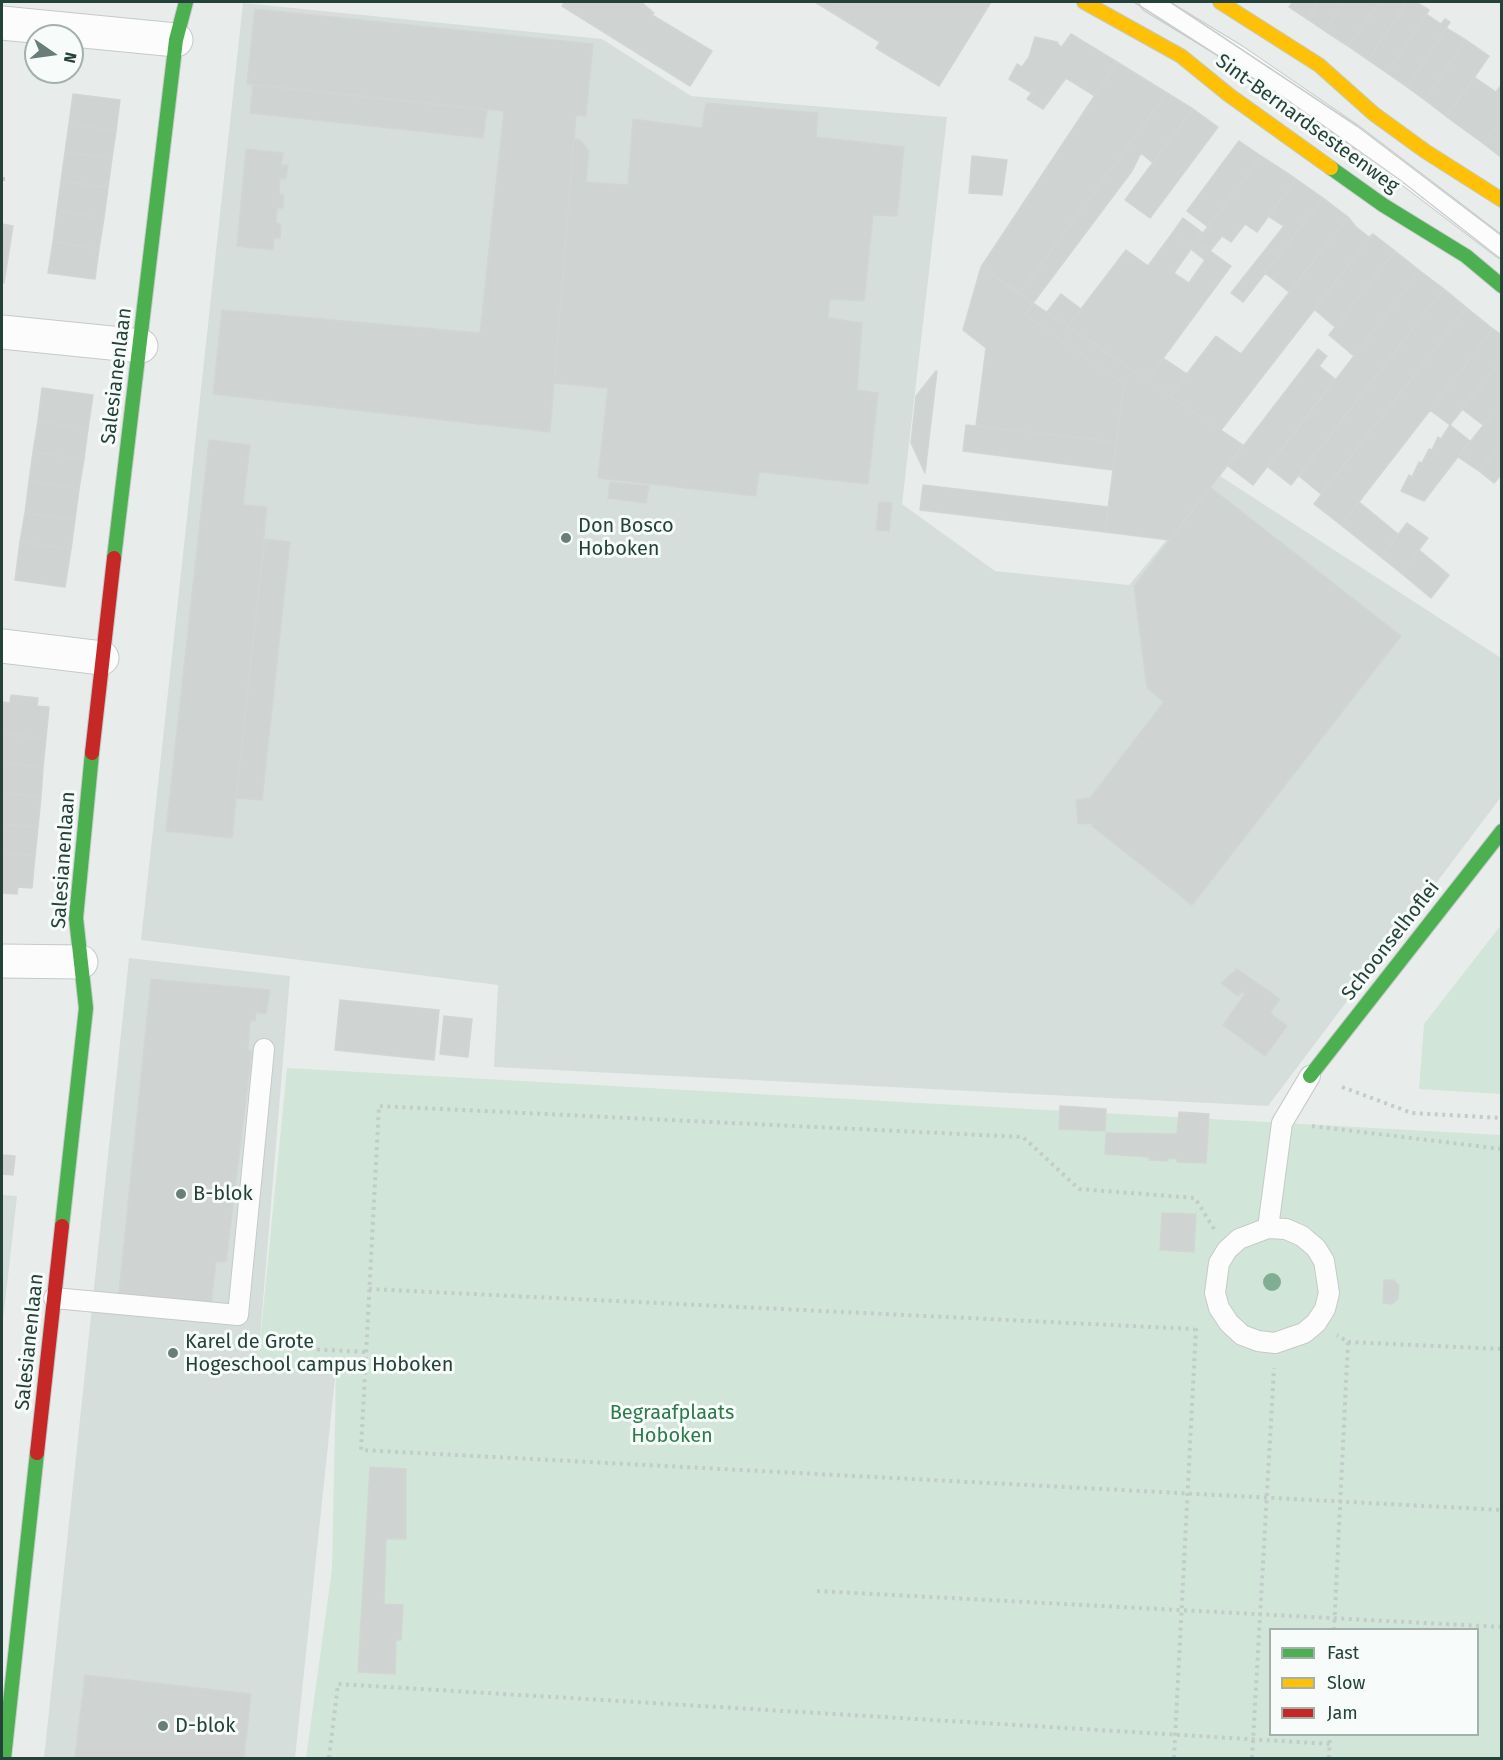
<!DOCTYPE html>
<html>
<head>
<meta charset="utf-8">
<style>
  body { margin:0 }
  #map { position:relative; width:1503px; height:1760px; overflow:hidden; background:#e8edeb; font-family:"Fira Sans",sans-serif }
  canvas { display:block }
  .frame { position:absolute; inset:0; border:3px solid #24423a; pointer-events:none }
  .legend { position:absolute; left:1269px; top:1628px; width:210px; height:108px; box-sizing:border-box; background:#f7fbf9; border:2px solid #a3b1ad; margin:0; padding:8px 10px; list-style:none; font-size:18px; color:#24423a }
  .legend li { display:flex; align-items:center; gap:12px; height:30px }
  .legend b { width:30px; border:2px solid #a3b1ad }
  .north { position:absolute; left:24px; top:24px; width:60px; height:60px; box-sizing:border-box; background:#f7fbf9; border:2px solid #a3b1ad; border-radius:50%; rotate:103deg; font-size:16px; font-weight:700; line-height:24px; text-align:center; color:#24423a }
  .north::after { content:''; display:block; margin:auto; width:21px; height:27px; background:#697e78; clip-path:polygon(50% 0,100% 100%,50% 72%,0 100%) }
</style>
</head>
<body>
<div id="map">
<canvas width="1503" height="1760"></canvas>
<div class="frame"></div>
<ul class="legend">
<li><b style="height:8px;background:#4caf50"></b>Fast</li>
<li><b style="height:8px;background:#ffc107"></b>Slow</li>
<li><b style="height:8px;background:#c62828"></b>Jam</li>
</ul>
<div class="north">N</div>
</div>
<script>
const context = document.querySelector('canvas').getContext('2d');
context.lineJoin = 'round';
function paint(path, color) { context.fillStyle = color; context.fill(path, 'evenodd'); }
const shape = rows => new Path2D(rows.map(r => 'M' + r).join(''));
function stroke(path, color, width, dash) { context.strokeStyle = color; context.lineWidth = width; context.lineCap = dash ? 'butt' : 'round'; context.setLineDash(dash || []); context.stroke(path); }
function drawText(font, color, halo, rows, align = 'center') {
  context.font = font + ' "Fira Sans",sans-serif'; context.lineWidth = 6; context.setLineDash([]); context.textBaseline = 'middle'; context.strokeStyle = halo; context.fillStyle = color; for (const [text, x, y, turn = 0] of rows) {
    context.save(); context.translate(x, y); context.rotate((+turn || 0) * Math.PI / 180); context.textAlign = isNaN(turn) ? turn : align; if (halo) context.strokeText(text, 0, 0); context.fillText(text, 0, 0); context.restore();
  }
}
paint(shape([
  [243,3,602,39,691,96,947,117,902,504,995,571,1129,585,1220,476,1501,658,1501,797,1268,1106,494,1067,498,985,141,940],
  [129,958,290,976,258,1361,336,1369,295,1758,44,1758],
  [2,1195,17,1196,2,1330]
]), '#d6dedb');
paint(shape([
  [1501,925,1501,1094,1419,1089,1424,1024],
  [287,1068,1501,1135,1501,1758,306,1758,332,1569,336,1369,258,1361],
  [1270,1630,1478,1630,1478,1734,1270,1734]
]), '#d1e6d8');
const building = shape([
  [564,2,641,2,654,13,652,15,712,51,690,86,562,6,564,2],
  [815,2,991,2,939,86,876,48,880,42,815,2],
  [1293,2,1319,2,1307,19,1289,7,1293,2],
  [1319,2,1344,2,1325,31,1307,19,1319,2],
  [1344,2,1379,2,1348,46,1325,31,1344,2],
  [1379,2,1407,2,1368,60,1348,46,1379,2],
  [1407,2,1416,2,1429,10,1387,73,1368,60,1407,2],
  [255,9,593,44,586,116,576,115,550,432,213,394,222,310,480,333,504,111,247,84,255,9],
  [1426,14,1441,24,1445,19,1450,22,1407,87,1387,73,1426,14],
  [1446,28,1466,40,1425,100,1407,87,1446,28],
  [1071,34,1117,62,1095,96,1066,78,1043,109,1027,99,1035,88,1030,92,1009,79,1017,64,1022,67,1029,57,1035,37,1057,42,1061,48,1071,34],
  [1466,40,1489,56,1447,117,1425,100,1466,40],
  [1117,62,1167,93,1020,293,981,267,1117,62],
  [1474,77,1496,92,1502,84,1502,119,1484,144,1447,117,1474,77],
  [253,85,487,110,483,138,250,113,253,85],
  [1167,93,1193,109,1153,163,1141,153,1132,171,1033,303,1020,293,1167,93],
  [73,94,120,100,116,131,69,124,73,94],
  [706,103,818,113,816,137,904,147,897,216,873,215,864,301,830,299,828,318,862,323,857,390,878,393,868,484,759,472,756,496,598,478,608,388,554,383,574,139,580,140,589,151,586,182,628,185,633,119,702,128,706,103],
  [1193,109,1218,127,1150,218,1125,200,1193,109],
  [1502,119,1502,158,1484,144,1502,119],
  [69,124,116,131,112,158,65,152,69,124],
  [1239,141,1261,156,1208,227,1187,211,1239,141],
  [246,149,283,153,281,165,288,165,286,179,280,178,279,194,284,195,283,208,277,208,276,223,281,224,280,238,274,238,273,250,237,246,246,149],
  [65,152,112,158,108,188,61,181,65,152],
  [972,156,1007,160,1002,195,969,193,972,156],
  [1261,156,1296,179,1257,232,1245,224,1231,242,1222,236,1210,251,1203,246,1197,254,1191,249,1261,156],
  [1296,179,1323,198,1243,302,1231,293,1284,226,1268,216,1296,179],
  [61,181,108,188,104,218,57,211,61,181],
  [1323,198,1348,217,1289,292,1265,273,1323,198],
  [57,211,104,218,99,249,53,242,57,211],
  [1348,217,1356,227,1369,237,1373,234,1221,430,1170,396,1216,336,1241,354,1348,217],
  [1183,218,1203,233,1191,249,1171,235,1183,218],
  [2,224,13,226,4,283,2,283,2,224],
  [1373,234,1395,251,1335,327,1314,309,1373,234],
  [1171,235,1191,249,1174,273,1189,283,1205,260,1197,254,1203,246,1231,266,1147,380,1068,326,1126,250,1148,266,1171,235],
  [53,242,99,249,95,279,48,273,53,242],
  [1395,251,1420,271,1354,356,1329,335,1395,251],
  [981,267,1033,303,1025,315,1124,384,1116,442,976,426,986,348,963,330,981,267],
  [1420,271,1444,289,1291,485,1268,467,1420,271],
  [1444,289,1467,308,1321,494,1299,476,1444,289],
  [1061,294,1081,309,1068,326,1047,312,1061,294],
  [1033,303,1243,445,1170,540,1105,532,1124,384,1025,315,1033,303],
  [1467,308,1493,329,1341,525,1314,504,1467,308],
  [1493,329,1502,335,1502,359,1450,425,1430,410,1493,329],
  [1318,349,1327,356,1319,366,1335,379,1253,485,1228,466,1318,349],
  [1163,358,1187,374,1170,396,1147,380,1163,358],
  [1502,359,1502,402,1483,425,1462,409,1502,359],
  [936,371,937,371,925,473,911,443,916,396,936,371],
  [42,388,93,395,88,429,38,421,42,388],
  [1502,402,1502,442,1479,471,1458,457,1502,402],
  [38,421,88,429,84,459,33,452,38,421],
  [966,425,1116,442,1113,470,963,451,966,425],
  [1450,425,1470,441,1424,501,1401,491,1409,475,1412,477,1419,462,1422,463,1429,449,1432,450,1438,437,1441,439,1450,425],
  [209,440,250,445,243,505,267,507,232,838,166,831,209,440],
  [1502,442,1502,474,1494,483,1479,471,1502,442],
  [33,452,84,459,79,489,29,481,33,452],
  [29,481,79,489,75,520,25,513,29,481],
  [610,482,649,486,646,503,608,498,610,482],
  [923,485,1108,507,1105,532,920,510,923,485],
  [1210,487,1401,636,1192,905,1092,826,1094,823,1078,824,1076,800,1090,798,1164,702,1147,688,1134,586,1210,487],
  [879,502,892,503,889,531,876,530,879,502],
  [1359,502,1398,534,1381,557,1341,525,1359,502],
  [25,513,75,520,71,549,20,542,25,513],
  [1407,523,1428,538,1401,573,1381,557,1407,523],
  [265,539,290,542,262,800,236,798,265,539],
  [20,542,71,549,65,587,15,580,20,542],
  [1419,550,1449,575,1431,598,1401,573,1419,550],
  [11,695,38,698,37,706,49,707,46,738,2,734,2,702,10,703,11,695],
  [2,734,46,738,43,767,2,763,2,734],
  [2,763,43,767,41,797,2,793,2,763],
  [2,793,41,797,38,827,2,824,2,793],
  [2,824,38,827,35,856,2,853,2,824],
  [2,853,35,856,32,888,18,887,17,894,2,893,2,853],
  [1237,969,1280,999,1270,1013,1287,1026,1265,1056,1223,1025,1245,994,1242,991,1238,996,1221,983,1237,969],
  [151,979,270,990,266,1014,256,1012,255,1021,250,1021,248,1050,252,1051,226,1262,216,1261,211,1306,119,1293,151,979],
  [340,1000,439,1010,434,1060,335,1050,340,1000],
  [444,1016,472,1019,468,1057,440,1054,444,1016],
  [1060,1106,1106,1109,1105,1131,1059,1129,1060,1106],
  [1179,1112,1209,1114,1206,1163,1177,1162,1177,1159,1168,1158,1168,1161,1149,1160,1149,1157,1105,1154,1106,1133,1177,1134,1179,1112],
  [2,1155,15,1156,13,1175,2,1174,2,1155],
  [1162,1213,1196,1214,1194,1252,1160,1250,1162,1213],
  [1384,1280,1394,1280,1399,1286,1398,1299,1392,1304,1383,1303,1384,1280],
  [370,1467,406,1469,406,1539,386,1539,384,1604,403,1605,401,1640,396,1640,395,1674,358,1672,370,1467],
  [85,1675,251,1694,244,1758,75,1758,85,1675]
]);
paint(building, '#cfd4d2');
stroke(building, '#d1d6d4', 1.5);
const lane = shape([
  [1150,2,1237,55,1351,133,1502,248],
  [1268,1228,1239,1239,1227,1250,1219,1263,1215,1293,1219,1308,1229,1323,1242,1335,1258,1341,1275,1343,1304,1333,1316,1323,1325,1309,1329,1293,1324,1261,1316,1248,1302,1236,1286,1229,1268,1228,1282,1123,1310,1076],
  [54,1298,238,1315,264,1049]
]);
const street = shape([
  [2,23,176,40],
  [2,332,141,346],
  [2,646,102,658],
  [2,961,81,962]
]);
const fast = shape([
  [1331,168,1383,205,1466,256,1502,286],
  [114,558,176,40,186,2],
  [1310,1076,1502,831],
  [62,1226,86,1008,76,918,92,753],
  [4,1758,37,1453]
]);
const slow = shape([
  [1084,2,1181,56,1229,95,1331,168],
  [1220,2,1319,65,1374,114,1425,151,1502,200]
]);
const jam = shape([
  [92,753,114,558],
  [37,1453,62,1226]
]);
stroke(lane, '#c5cac8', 22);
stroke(street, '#c5cac8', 35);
stroke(fast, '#c3cbc8', 16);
stroke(slow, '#c3cbc8', 16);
stroke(jam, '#c3cbc8', 16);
stroke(shape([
  [2,179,7,179],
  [1342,1087,1412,1113,1502,1118],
  [1312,1126,1502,1149],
  [1214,1229,1195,1198,1079,1189,1023,1137,379,1106,361,1450,1502,1510],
  [369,1289,1194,1329],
  [1348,1342,1502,1349],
  [272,1347,366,1352],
  [817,1591,1502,1627],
  [1334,1630,1348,1342,1337,1335],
  [329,1758,338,1684,1330,1744],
  [1174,1758,1196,1328],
  [1252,1758,1274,1368],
  [1329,1758,1330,1734]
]), '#c3ccca', 4, [3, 4.5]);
stroke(lane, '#fcfcfc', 20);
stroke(street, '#fcfcfc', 33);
stroke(fast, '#4caf50', 14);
stroke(slow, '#ffc107', 14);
stroke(jam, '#c62828', 14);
stroke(shape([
  [1134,2,1290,102,1400,180,1502,260],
  [1170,2,1357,126,1502,236]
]), '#c9cdcc', 1.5);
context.fillStyle = '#81ae93';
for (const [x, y] of [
  [1272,1282]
]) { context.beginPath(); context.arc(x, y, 9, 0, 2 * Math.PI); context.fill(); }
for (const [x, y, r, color] of [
  [566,538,6,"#697e78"],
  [181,1194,6,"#697e78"],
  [173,1353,6,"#697e78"],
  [163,1726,6,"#697e78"]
]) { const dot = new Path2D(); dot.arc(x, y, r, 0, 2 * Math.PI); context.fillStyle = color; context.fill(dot); stroke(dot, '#f7fbf9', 2); }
drawText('20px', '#24423a', '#f7fbf9', [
  ["Sint-Bernardsesteenweg",1307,124,36],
  ["Salesianenlaan",117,376,-83],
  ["Salesianenlaan",64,860,-86],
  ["Schoonselhoflei",1391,941,-52],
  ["Salesianenlaan",30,1342,-84]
]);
drawText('20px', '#24423a', '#f7fbf9', [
  ["Don Bosco",578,526],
  ["Hoboken",578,549],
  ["B-blok",193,1194],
  ["Karel de Grote",185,1342],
  ["Hogeschool campus Hoboken",185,1365],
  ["D-blok",175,1726]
], 'left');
drawText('20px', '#2d7a4b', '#f7fbf9', [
  ["Begraafplaats",672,1413],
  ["Hoboken",672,1436]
]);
</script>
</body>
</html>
